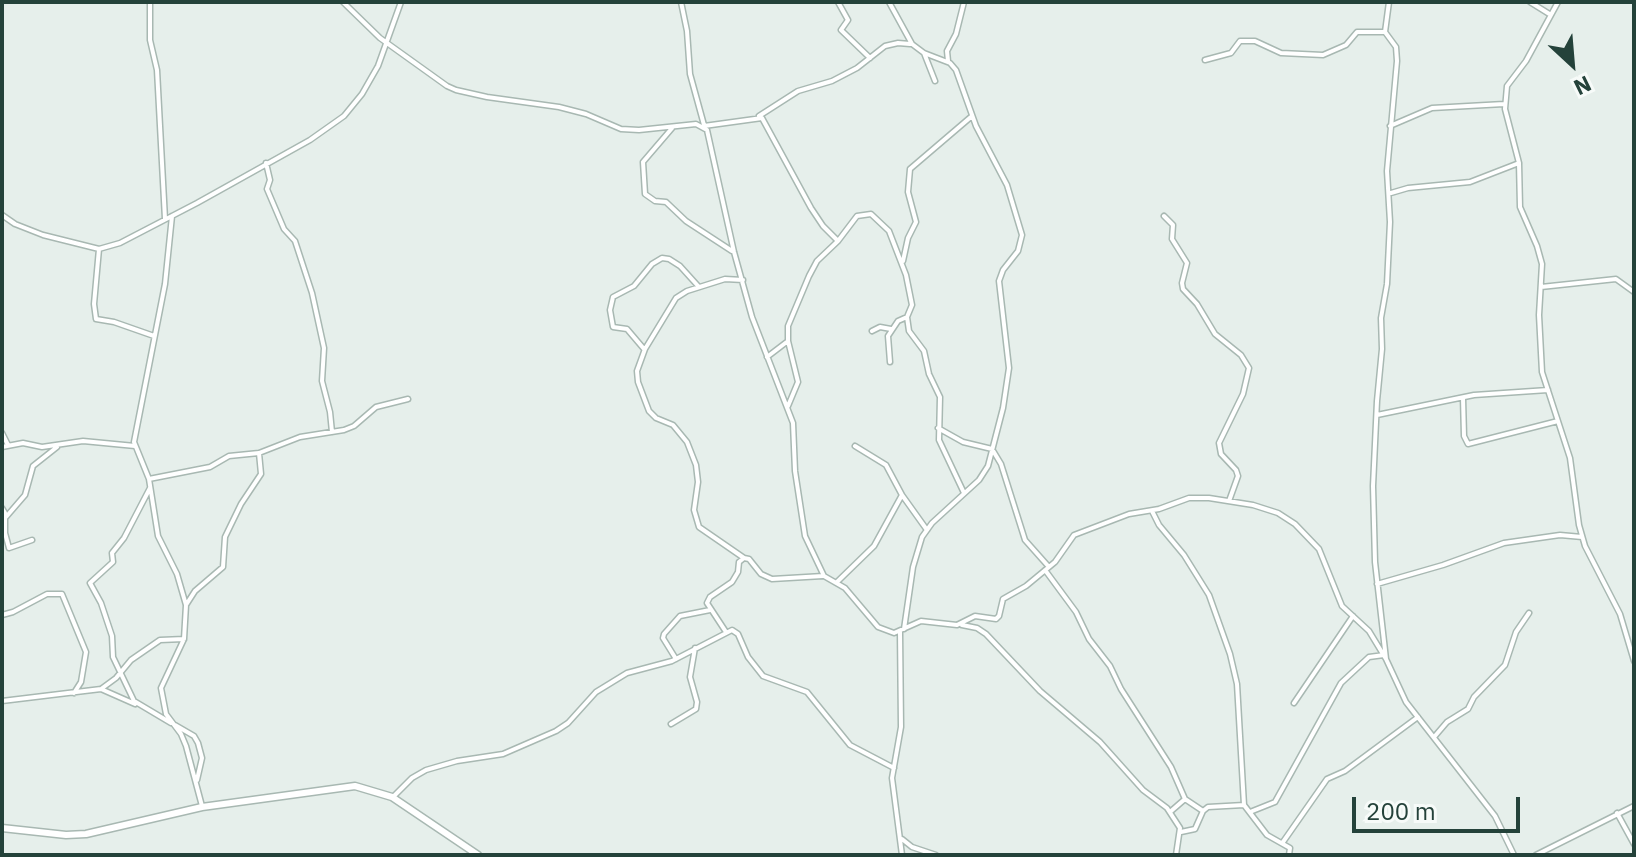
<!DOCTYPE html>
<html>
<head>
<meta charset="utf-8">
<style>
  body { margin:0 }
  #map { position:relative; width:1636px; height:857px; overflow:hidden; background:#e6efeb; font-family:"IBM Plex Sans",sans-serif }
  canvas { display:block }
  .frame { position:absolute; inset:0; border:4px solid #24423a; pointer-events:none }
  .north { position:absolute; left:1532px; top:24px; width:80px; height:80px; -webkit-text-stroke:6px #f7fbf9; paint-order:stroke; rotate:154deg; font-size:22px; font-weight:700; line-height:32px; text-align:center; color:#24423a }
  .north::after { content:''; display:block; margin:auto; width:28px; height:36px; background:#24423a; clip-path:polygon(50% 0,100% 100%,50% 72%,0 100%) }
  .scale { position:absolute; left:1352px; top:797px; width:168px; height:36px; box-sizing:border-box; border:4px solid #24423a; border-top:0; padding-left:10px; font-size:24px; line-height:28px; white-space:nowrap; color:#24423a; -webkit-text-stroke:6px #f7fbf9; paint-order:stroke }
</style>
</head>
<body>
<div id="map">
<canvas width="1636" height="857"></canvas>
<div class="frame"></div>
<div class="north">N</div>
<div class="scale">200 m</div>
</div>
<script>
const context = document.querySelector('canvas').getContext('2d');
context.lineJoin = 'round';
const shape = rows => new Path2D(rows.map(r => 'M' + r).join(''));
function stroke(path, color, width, dash) { context.strokeStyle = color; context.lineWidth = width; context.lineCap = dash ? 'butt' : 'round'; context.setLineDash(dash || []); context.stroke(path); }
const minor = shape([
  [150,2,150,40,157,70,165,219],
  [343,2,380,38,447,86,456,90,487,97,559,107,586,114,621,129,639,130,696,124,707,130,734,252,752,317,793,423,795,471,805,536,824,576,845,588,878,627,894,633,921,621,957,625,975,616,996,619,999,616,1003,599,1026,586,1055,562,1074,535,1129,514,1159,509,1189,498,1209,498,1253,505,1278,513,1295,524,1319,549,1342,606,1369,631,1386,659],
  [681,2,687,31,690,74,704,125],
  [838,2,848,20,841,30,870,58],
  [889,2,912,44,924,53,950,63,956,70,976,126,1007,185,1022,235,1018,251,1003,270,999,281,1009,368,1003,408,988,466,979,480,932,523,922,537,913,567,904,629],
  [1389,2,1385,32,1396,47,1397,61,1387,171,1390,222,1387,284,1381,318,1382,349,1377,401,1373,486,1375,562,1386,659,1406,702,1495,816,1514,855],
  [1530,2,1551,15],
  [1558,2,1526,61,1507,86,1505,109,1519,163,1520,207,1537,246,1542,264,1539,315,1542,372,1570,458,1579,525,1585,546,1620,614,1634,661],
  [924,53,935,81],
  [1205,60,1231,53,1240,41,1255,41,1281,53,1323,55,1346,45,1357,32,1385,32],
  [948,61,947,51,956,34,964,2],
  [759,116,798,91,832,81,857,68,885,46,898,43,910,44],
  [704,126,762,118,811,208,823,226,838,241],
  [1390,126,1432,108,1504,104],
  [673,127,643,162,645,194,655,201,666,202,686,221,732,251],
  [266,163,270,180,267,189,284,229,295,241,312,293,324,348,322,381,330,412,332,432],
  [1391,193,1408,188,1470,182,1519,163],
  [2,215,15,224,43,235,99,249,120,243,197,203,310,140,344,116,362,94,378,66,401,2],
  [172,216,165,284,134,442,149,479,158,536,177,574,186,605,184,639,161,688,166,714,181,734,186,746,202,806],
  [1164,216,1173,225,1172,239,1187,263,1182,283,1183,289,1197,304,1215,334,1241,355,1249,368,1243,394,1219,443,1221,454,1236,470,1238,476,1229,501],
  [99,249,94,304,96,319,114,322,154,336],
  [903,261,908,238,916,222,908,192,910,169,972,116],
  [743,280,725,279,687,291,676,298,645,349,637,371,638,382,649,411,656,418,673,425,687,442,696,465,698,482,694,510,699,527,744,558],
  [1541,287,1616,279,1634,292],
  [872,331,880,327,891,329],
  [644,349,627,329,613,327,610,310,613,297,634,286,652,264,662,258,669,259,680,266,699,287],
  [767,357,788,341],
  [890,362,888,336,898,321,907,317],
  [1463,398,1464,436,1468,444,1558,421],
  [788,406,798,382,788,341,788,326,809,276,817,261,838,241,857,216,871,214,889,231,906,275,912,305,907,317,909,331,924,351,929,374,940,397,939,440,964,493],
  [1377,415,1474,395,1548,390],
  [938,428,963,442,992,449,1001,464,1025,540,1049,567],
  [2,433,8,445],
  [855,446,886,465,902,495,927,530],
  [2,447,23,443,42,447,83,441,135,446],
  [149,479,210,467,229,456,259,453,300,437,344,430,354,426,376,407,408,399],
  [150,488,124,538,112,553,113,562,90,583,101,603,112,636,113,657,134,701,171,723],
  [2,508,5,513,5,533,9,548,32,540],
  [1152,511,1159,525,1184,555,1209,595,1230,654,1237,684,1244,805,1267,835,1290,848,1289,855],
  [6,517,25,495,33,466,57,447],
  [1045,570,1076,612,1089,639,1110,666,1121,689,1171,767,1185,799,1203,811],
  [837,582,874,546,902,495],
  [1377,584,1443,565,1504,543,1560,535,1582,537],
  [186,605,195,591,223,567,225,537,241,504,261,474,259,453],
  [2,615,13,612,47,594,62,594,86,652,81,682,74,693],
  [962,625,977,628,986,634,1040,691,1100,742,1143,790,1167,808,1180,828,1176,855],
  [726,632,707,603,710,597,732,582,738,572,739,562,744,558,749,559,761,574,772,579,823,576],
  [900,632,901,727,892,778,902,855],
  [676,659,663,638,664,634,680,616,710,610],
  [101,689,135,704],
  [2,701,101,689,116,678,131,660,160,640,184,639],
  [1294,703,1353,616],
  [671,724,696,709,697,702,690,677,695,648],
  [175,725,194,736,198,743,202,758,197,780],
  [1435,736,1447,722,1468,709,1474,697,1505,665,1516,632,1529,613],
  [393,797,412,778,426,770,457,761,503,754,556,731,568,723,596,692,627,673,672,661,732,630,738,634,748,657,763,676,807,692,850,745,894,768],
  [1170,812,1185,799],
  [1250,812,1275,802,1341,683,1369,657,1384,655],
  [1617,813,1634,844],
  [1181,832,1195,829,1203,811,1208,807,1244,805],
  [902,839,912,847,936,855],
  [1283,842,1327,779,1345,771,1418,717],
  [1536,855,1634,806]
]);
const tertiary = shape([
  [2,828,66,835,86,834,202,807,355,786,392,797,478,855]
]);
stroke(minor, '#a8b8b2', 7);
stroke(tertiary, '#a8b8b2', 9);
stroke(minor, '#fff', 4);
stroke(tertiary, '#fff', 6);
</script>
</body>
</html>
